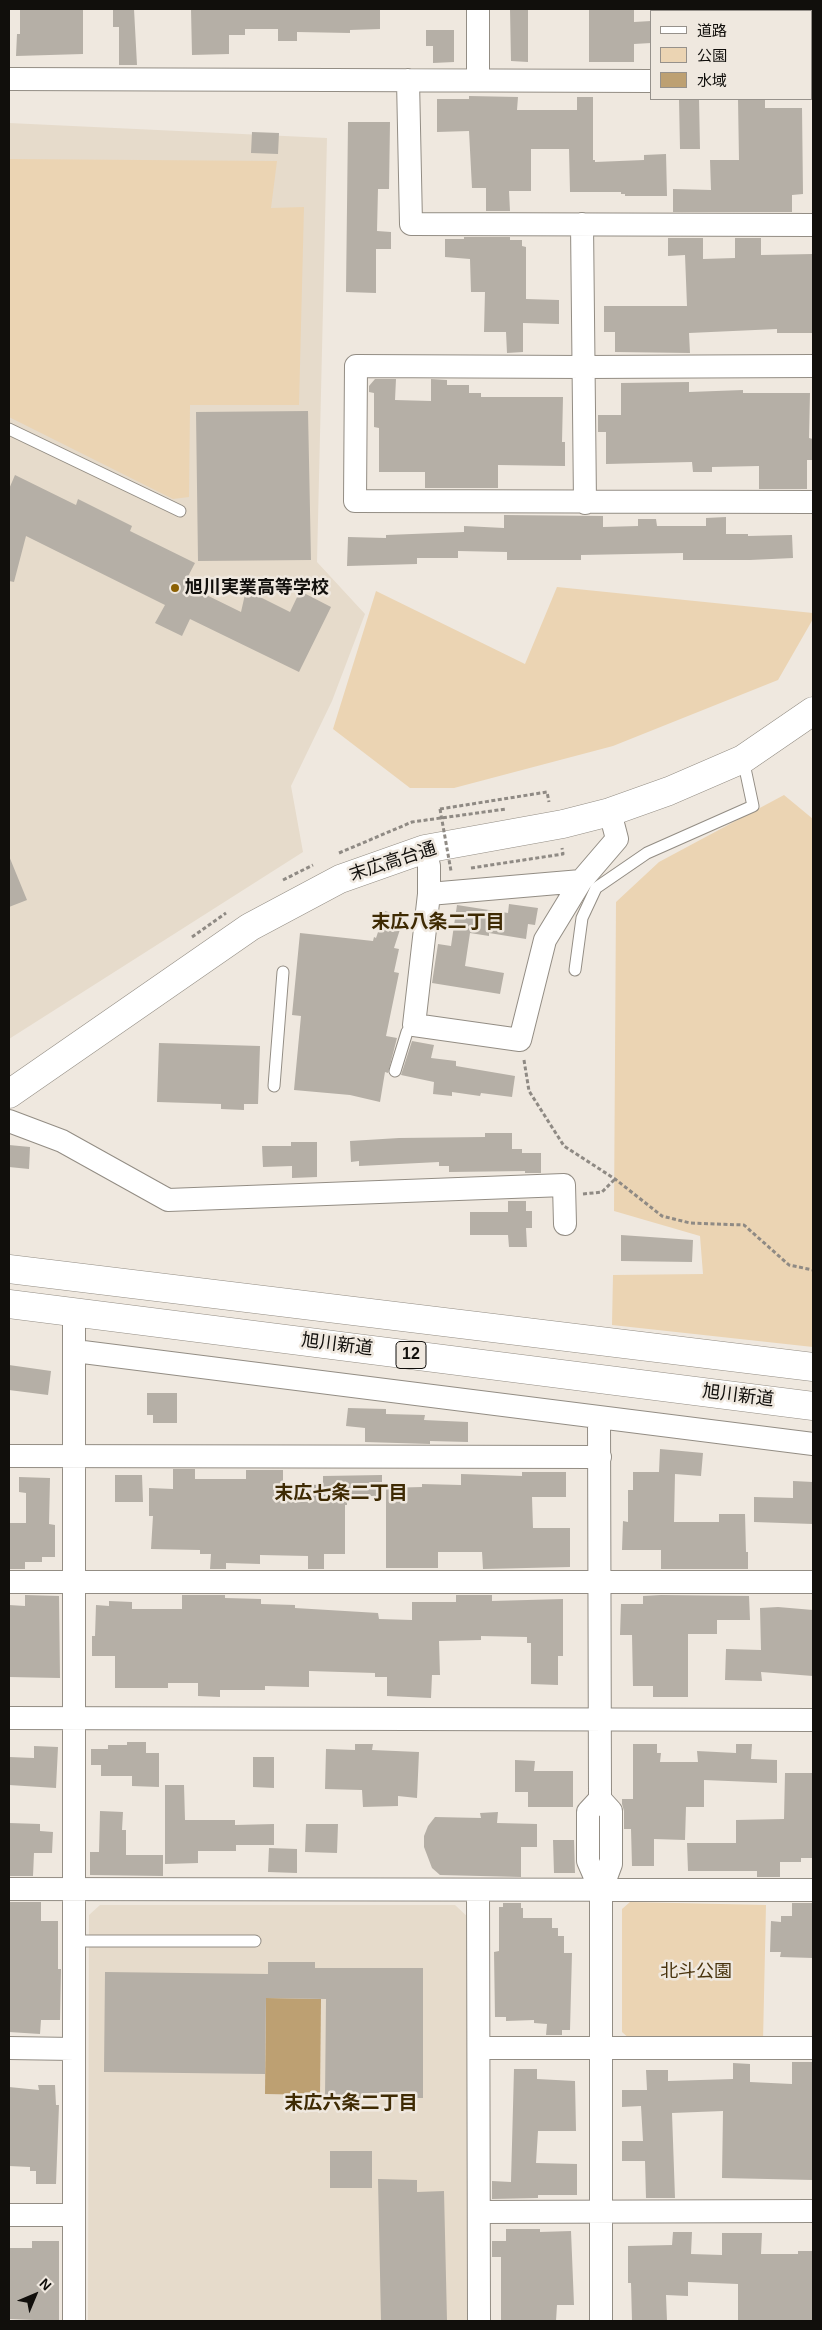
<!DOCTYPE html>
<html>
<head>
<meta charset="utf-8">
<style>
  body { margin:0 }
  #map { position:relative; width:822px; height:2330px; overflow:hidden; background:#efe8df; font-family:Arial,"Noto Sans JP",sans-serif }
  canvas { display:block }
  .frame { position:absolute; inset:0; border:10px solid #110f0c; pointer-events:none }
  .legend { position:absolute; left:650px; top:10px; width:162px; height:90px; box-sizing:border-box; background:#efe8df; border:1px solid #96918b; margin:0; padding:6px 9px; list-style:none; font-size:15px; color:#110f0c }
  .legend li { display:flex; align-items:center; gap:10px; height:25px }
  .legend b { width:25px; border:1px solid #96918b }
  .north { position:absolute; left:10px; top:2270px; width:50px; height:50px; -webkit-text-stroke:4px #efe8df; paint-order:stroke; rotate:45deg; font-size:14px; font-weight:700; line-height:20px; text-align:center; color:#110f0c }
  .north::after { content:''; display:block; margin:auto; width:18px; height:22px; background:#110f0c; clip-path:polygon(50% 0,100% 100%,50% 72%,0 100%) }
</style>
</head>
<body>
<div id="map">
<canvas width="822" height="2330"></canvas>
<div class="frame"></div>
<ul class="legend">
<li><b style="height:6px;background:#fff"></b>道路</li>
<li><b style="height:14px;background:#ebd4b3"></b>公園</li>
<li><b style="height:14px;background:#bda072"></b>水域</li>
</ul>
<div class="north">N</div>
</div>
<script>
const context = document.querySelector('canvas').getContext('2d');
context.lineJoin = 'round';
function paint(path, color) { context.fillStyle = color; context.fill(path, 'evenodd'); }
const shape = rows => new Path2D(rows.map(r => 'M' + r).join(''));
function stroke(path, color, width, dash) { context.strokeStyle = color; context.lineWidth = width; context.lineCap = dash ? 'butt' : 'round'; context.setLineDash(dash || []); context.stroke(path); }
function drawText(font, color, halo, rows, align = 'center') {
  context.font = font + ' Arial,"Noto Sans JP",sans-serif'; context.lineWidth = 5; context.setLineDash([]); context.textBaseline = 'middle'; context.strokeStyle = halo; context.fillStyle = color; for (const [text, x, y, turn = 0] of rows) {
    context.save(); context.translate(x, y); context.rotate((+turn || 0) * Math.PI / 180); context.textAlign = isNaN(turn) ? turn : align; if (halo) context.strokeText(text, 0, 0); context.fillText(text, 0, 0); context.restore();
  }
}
paint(shape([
  [9,123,327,138,317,562,365,614,332,701,291,786,303,852,9,1039],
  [100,1905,455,1905,470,1919,468,2321,88,2321,89,1915]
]), '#e6dbcb');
paint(shape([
  [9,159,277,161,271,208,304,207,299,405,190,405,189,497,173,499,9,417],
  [557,587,813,613,813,619,778,680,613,746,454,788,410,788,333,729,376,591,525,664],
  [784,795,813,819,813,1347,612,1325,613,1275,703,1274,700,1236,614,1211,616,902,659,862],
  [630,1902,766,1905,763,2041,631,2040,622,2032,622,1909]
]), '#ebd4b3');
paint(shape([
  [266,1998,321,1999,320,2095,265,2094]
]), '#bda072');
paint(shape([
  [20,9,83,9,83,54,16,56,17,34,20,34],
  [113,9,134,9,137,65,119,65,119,27,113,27],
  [191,9,380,9,380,29,350,30,350,33,297,32,297,41,278,41,278,29,245,29,245,35,229,35,229,54,192,55],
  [510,9,528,9,528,62,511,61],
  [589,9,634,9,634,22,651,21,651,43,634,44,634,62,589,62],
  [426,30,454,30,454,62,433,63,433,46,426,46],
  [469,96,518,97,517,110,577,110,577,97,593,97,593,160,595,160,595,162,644,160,644,155,666,154,667,196,625,196,625,194,621,194,621,192,570,192,569,149,531,149,531,191,509,191,510,211,486,211,486,188,472,188,469,131,437,132,437,99,469,99],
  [679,99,699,99,700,149,680,149],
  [738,99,765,99,765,108,802,108,803,194,792,195,792,212,673,212,673,189,711,190,710,160,739,160],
  [348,122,390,122,389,189,378,189,377,231,391,232,391,249,376,249,376,293,346,292],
  [252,132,279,133,278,154,251,153],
  [464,237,510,237,510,240,522,240,522,246,526,247,526,299,559,300,559,324,523,323,523,352,507,353,506,332,484,332,485,292,471,292,470,259,445,257,445,239,464,239],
  [668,238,703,238,703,259,735,258,735,238,761,238,761,255,813,254,813,333,777,333,777,329,689,333,690,353,615,352,615,332,604,332,604,306,687,306,685,255,668,256],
  [375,379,396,379,395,400,431,401,431,379,447,380,447,385,469,385,469,393,481,393,481,397,563,397,562,442,565,442,565,466,498,465,498,488,425,488,425,472,379,472,379,428,374,427,374,393,369,392,369,386],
  [689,382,689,392,743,390,743,393,810,393,809,438,813,439,813,460,807,460,807,489,759,489,759,466,712,467,712,472,693,472,692,462,606,464,606,432,598,432,598,415,621,415,621,383],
  [308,411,311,560,198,561,196,412],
  [15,475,76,505,78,499,132,526,130,531,195,563,184,584,241,612,246,590,290,612,300,591,331,607,299,672,190,619,182,636,155,623,165,605,26,536,14,582,9,581,9,489],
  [504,515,603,516,603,527,638,526,638,519,656,519,657,526,706,526,706,518,726,517,726,534,748,534,748,536,792,535,793,558,750,560,683,560,683,553,581,555,581,560,507,560,507,552,458,551,458,558,417,558,417,564,347,566,348,537,386,538,386,535,464,532,464,526,504,528],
  [9,856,27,900,9,907],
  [509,904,538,908,535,925,528,924,526,939,489,933,489,936,470,933,465,966,504,973,500,994,432,983,438,944,451,946,457,905,508,913],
  [385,911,404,917,394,948,399,949,394,972,399,973,386,1036,397,1038,388,1073,385,1072,380,1102,350,1095,294,1090,301,1016,292,1015,300,933,373,941,374,937,376,938],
  [412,1041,434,1045,431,1058,456,1061,456,1066,515,1076,512,1097,481,1093,480,1096,452,1092,452,1096,433,1094,434,1082,401,1075],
  [159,1043,260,1046,258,1104,244,1104,244,1110,221,1109,221,1104,157,1102],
  [485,1133,512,1133,512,1149,522,1149,522,1153,541,1153,541,1173,525,1173,525,1171,449,1172,449,1166,439,1166,439,1162,359,1166,359,1161,351,1162,350,1141,399,1138,485,1137],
  [291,1142,317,1142,317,1177,292,1178,292,1166,263,1167,262,1146,291,1146],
  [9,1145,30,1147,29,1169,9,1167],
  [508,1201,526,1201,526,1211,532,1211,532,1228,526,1228,527,1247,509,1247,508,1235,470,1235,470,1212,508,1212],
  [621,1235,693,1240,692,1262,621,1261],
  [9,1365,51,1371,48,1395,9,1390],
  [147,1393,177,1393,177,1423,153,1423,153,1415,147,1415],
  [348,1408,386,1409,386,1414,425,1415,424,1420,468,1422,468,1442,430,1441,430,1444,365,1442,365,1428,346,1426],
  [660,1449,703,1453,701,1476,675,1474,674,1522,719,1522,719,1514,745,1514,746,1552,748,1552,748,1569,661,1569,661,1550,622,1550,623,1521,628,1522,628,1490,633,1490,633,1472,659,1472],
  [173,1469,195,1469,195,1479,246,1479,246,1470,283,1470,283,1484,323,1485,323,1476,382,1475,382,1496,347,1496,347,1505,345,1505,345,1554,324,1554,324,1569,308,1569,308,1556,260,1555,260,1564,226,1563,226,1569,210,1569,211,1554,200,1554,200,1550,151,1549,153,1516,149,1516,149,1488,173,1489],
  [522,1472,566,1472,566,1497,532,1497,533,1528,570,1528,570,1567,483,1569,482,1552,438,1552,438,1568,386,1568,386,1488,422,1487,422,1484,461,1485,461,1474,522,1476],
  [115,1475,142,1475,143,1502,115,1502],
  [19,1477,50,1478,49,1524,55,1525,55,1557,42,1557,42,1562,25,1562,25,1569,9,1569,9,1523,26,1523,26,1493,19,1492],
  [793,1481,813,1482,813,1524,754,1522,754,1497,793,1498],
  [25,1595,59,1596,60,1678,9,1677,9,1605,25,1606],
  [182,1595,225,1595,225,1598,261,1599,261,1604,295,1605,295,1608,378,1613,379,1619,412,1620,412,1602,456,1602,456,1595,492,1595,492,1601,563,1599,563,1656,558,1656,558,1685,531,1684,531,1643,527,1643,527,1637,481,1636,481,1640,439,1641,440,1675,432,1675,431,1698,387,1696,387,1677,375,1677,375,1673,309,1671,309,1687,265,1686,265,1690,220,1690,220,1697,198,1696,198,1683,168,1683,168,1688,115,1688,115,1656,92,1656,92,1636,95,1636,96,1605,109,1606,109,1601,132,1602,132,1609,182,1609],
  [661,1595,749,1596,750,1620,717,1620,717,1634,688,1634,688,1697,653,1697,653,1686,633,1686,632,1635,620,1635,621,1604,643,1604,643,1596],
  [778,1607,813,1610,813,1676,761,1672,762,1681,725,1680,726,1649,761,1650,760,1608],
  [127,1742,146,1742,146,1753,159,1753,159,1787,132,1786,132,1776,101,1776,101,1765,91,1765,91,1749,108,1749,108,1745,127,1745],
  [355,1744,373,1744,372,1750,419,1752,417,1798,398,1796,398,1806,363,1807,362,1790,325,1789,326,1749,355,1750],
  [633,1744,657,1744,657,1753,661,1753,660,1762,698,1762,697,1751,736,1753,736,1744,752,1744,751,1759,777,1760,777,1783,704,1780,704,1807,686,1807,685,1840,654,1839,654,1866,632,1866,631,1829,624,1829,624,1811,622,1804,622,1799,633,1799],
  [34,1746,58,1747,56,1788,9,1785,9,1757,34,1758],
  [253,1757,274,1757,274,1788,253,1787],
  [515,1760,535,1761,534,1771,573,1771,573,1807,528,1807,528,1792,515,1792],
  [785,1773,813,1773,813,1858,801,1858,801,1862,780,1862,780,1877,757,1877,757,1871,688,1871,687,1843,736,1843,736,1820,784,1819],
  [165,1785,184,1785,185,1820,235,1820,235,1825,274,1824,274,1845,236,1845,236,1851,198,1851,198,1863,165,1864],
  [100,1811,123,1812,122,1830,126,1830,126,1855,163,1855,163,1876,90,1875,90,1852,99,1852],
  [498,1812,497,1823,537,1824,537,1847,521,1847,521,1877,440,1875,432,1868,424,1847,424,1836,428,1826,435,1817,481,1818,480,1813],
  [9,1823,40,1824,40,1831,53,1832,52,1853,34,1853,33,1876,9,1876],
  [306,1824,338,1824,337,1853,305,1852],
  [553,1840,574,1840,575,1873,554,1873],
  [269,1848,297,1849,297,1873,268,1872],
  [9,1902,41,1902,41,1921,58,1921,58,1969,61,1969,60,2020,41,2020,40,2034,9,2032,10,1989,9,1989],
  [503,1903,521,1903,521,1908,523,1908,523,1918,552,1918,552,1928,558,1928,558,1936,564,1936,564,1953,572,1953,570,2030,562,2030,562,2035,546,2035,547,2024,534,2023,534,2020,506,2021,506,2017,495,2017,494,1952,499,1951,499,1907,503,1907],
  [792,1903,813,1903,813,1958,780,1957,781,1952,770,1952,771,1921,781,1922,781,1916,792,1916],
  [268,1962,315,1962,315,1968,423,1968,423,2098,325,2098,326,1999,266,1998,265,2074,104,2072,105,1972,268,1974],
  [792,2062,813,2062,813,2180,722,2178,723,2111,672,2113,675,2198,646,2198,645,2161,622,2161,622,2141,643,2141,641,2106,622,2107,622,2090,647,2090,646,2070,668,2070,668,2081,733,2079,733,2063,750,2064,750,2082,792,2084],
  [514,2069,537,2069,537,2079,575,2081,576,2131,538,2131,536,2163,577,2164,577,2195,538,2195,538,2198,492,2199,492,2181,511,2182],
  [38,2085,55,2085,56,2105,59,2105,56,2184,36,2184,36,2171,30,2171,30,2167,9,2166,9,2087,39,2090],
  [330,2151,372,2151,372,2188,330,2188],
  [378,2179,417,2180,417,2192,444,2191,447,2321,381,2321],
  [506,2229,540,2229,540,2232,571,2231,574,2305,557,2305,556,2321,501,2321,501,2257,492,2257,492,2241,506,2241],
  [673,2232,692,2232,691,2254,722,2255,722,2233,762,2233,761,2254,798,2254,798,2251,813,2251,813,2321,738,2321,738,2284,688,2282,688,2296,666,2295,667,2321,632,2321,631,2283,628,2283,628,2246,672,2245],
  [32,2241,59,2241,59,2321,9,2319,9,2248,32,2248]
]), '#b5afa6');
const lane = shape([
  [9,429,180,511],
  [575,970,582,918,596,888,647,853,753,806,743,759],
  [395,1071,407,1032,414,1025],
  [274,1086,283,972],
  [75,1941,255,1941]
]);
const street = shape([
  [9,79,651,81],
  [408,80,411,224,813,225],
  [478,80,478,9],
  [811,82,813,82],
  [582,224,585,503],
  [813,366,584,367,356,366,355,501,813,502],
  [425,849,429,866,429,894,414,1025,520,1040,545,940,581,881,617,839,610,812],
  [429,894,581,881],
  [9,1121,62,1141,168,1200,564,1185,565,1224],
  [74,1312,74,2321],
  [75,1351,813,1444],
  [599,1418,600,1799,588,1812,588,1861,601,1891],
  [9,1456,600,1457],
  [9,1582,813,1582],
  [9,1718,813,1720],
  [600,1799,611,1811,611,1864,601,1891,601,2321],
  [9,1889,813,1890],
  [478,1890,479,2321],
  [9,2048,74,2049],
  [479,2048,813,2048],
  [479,2212,813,2211],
  [9,2215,74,2215]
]);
const secondary = shape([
  [9,1094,250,927,340,879,425,849,563,824,610,812,669,791,743,759,813,711]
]);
const highway = shape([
  [9,1269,813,1367],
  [9,1304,813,1406]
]);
stroke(lane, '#938d84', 13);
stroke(street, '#938d84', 24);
stroke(secondary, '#938d84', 29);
stroke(highway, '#938d84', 29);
stroke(shape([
  [440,809,547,792,549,802],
  [339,853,412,822,506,809],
  [471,868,563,854,562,848],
  [283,880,313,865],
  [192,937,226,913],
  [524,1060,529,1091,564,1146,615,1179,662,1216,690,1223,744,1225,789,1265,813,1270],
  [583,1194,602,1192,615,1179]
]), '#8f8a84', 3, [4, 2.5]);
stroke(lane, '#fff', 11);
stroke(street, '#fff', 22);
stroke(secondary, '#fff', 28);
stroke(highway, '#fff', 28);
stroke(shape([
  [440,809,451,871]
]), '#8f8a84', 3, [4, 2.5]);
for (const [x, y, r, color] of [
  [175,588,5,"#8c6104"]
]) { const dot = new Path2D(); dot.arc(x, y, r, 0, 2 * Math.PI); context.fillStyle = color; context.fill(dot); stroke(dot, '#efe8df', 2); }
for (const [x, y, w] of [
  [411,1355,30]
]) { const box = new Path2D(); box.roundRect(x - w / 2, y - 13.5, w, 27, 4); context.fillStyle = '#efe8df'; context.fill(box); stroke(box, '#110f0c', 1); }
drawText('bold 16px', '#110f0c', null, [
  ["12",411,1355]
]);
drawText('bold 18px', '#110f0c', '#efe8df', [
  ["旭川実業高等学校",185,588]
], 'left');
drawText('18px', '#110f0c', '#efe8df', [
  ["末広高台通",393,862,-18],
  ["旭川新道",337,1345,7],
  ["旭川新道",738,1396,7]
]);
drawText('18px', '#48330d', '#efe8df', [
  ["北斗公園",696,1972]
]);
drawText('bold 19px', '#3e2a03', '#efe8df', [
  ["末広八条二丁目",438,923],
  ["末広七条二丁目",341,1494],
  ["末広六条二丁目",351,2104]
]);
</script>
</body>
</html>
